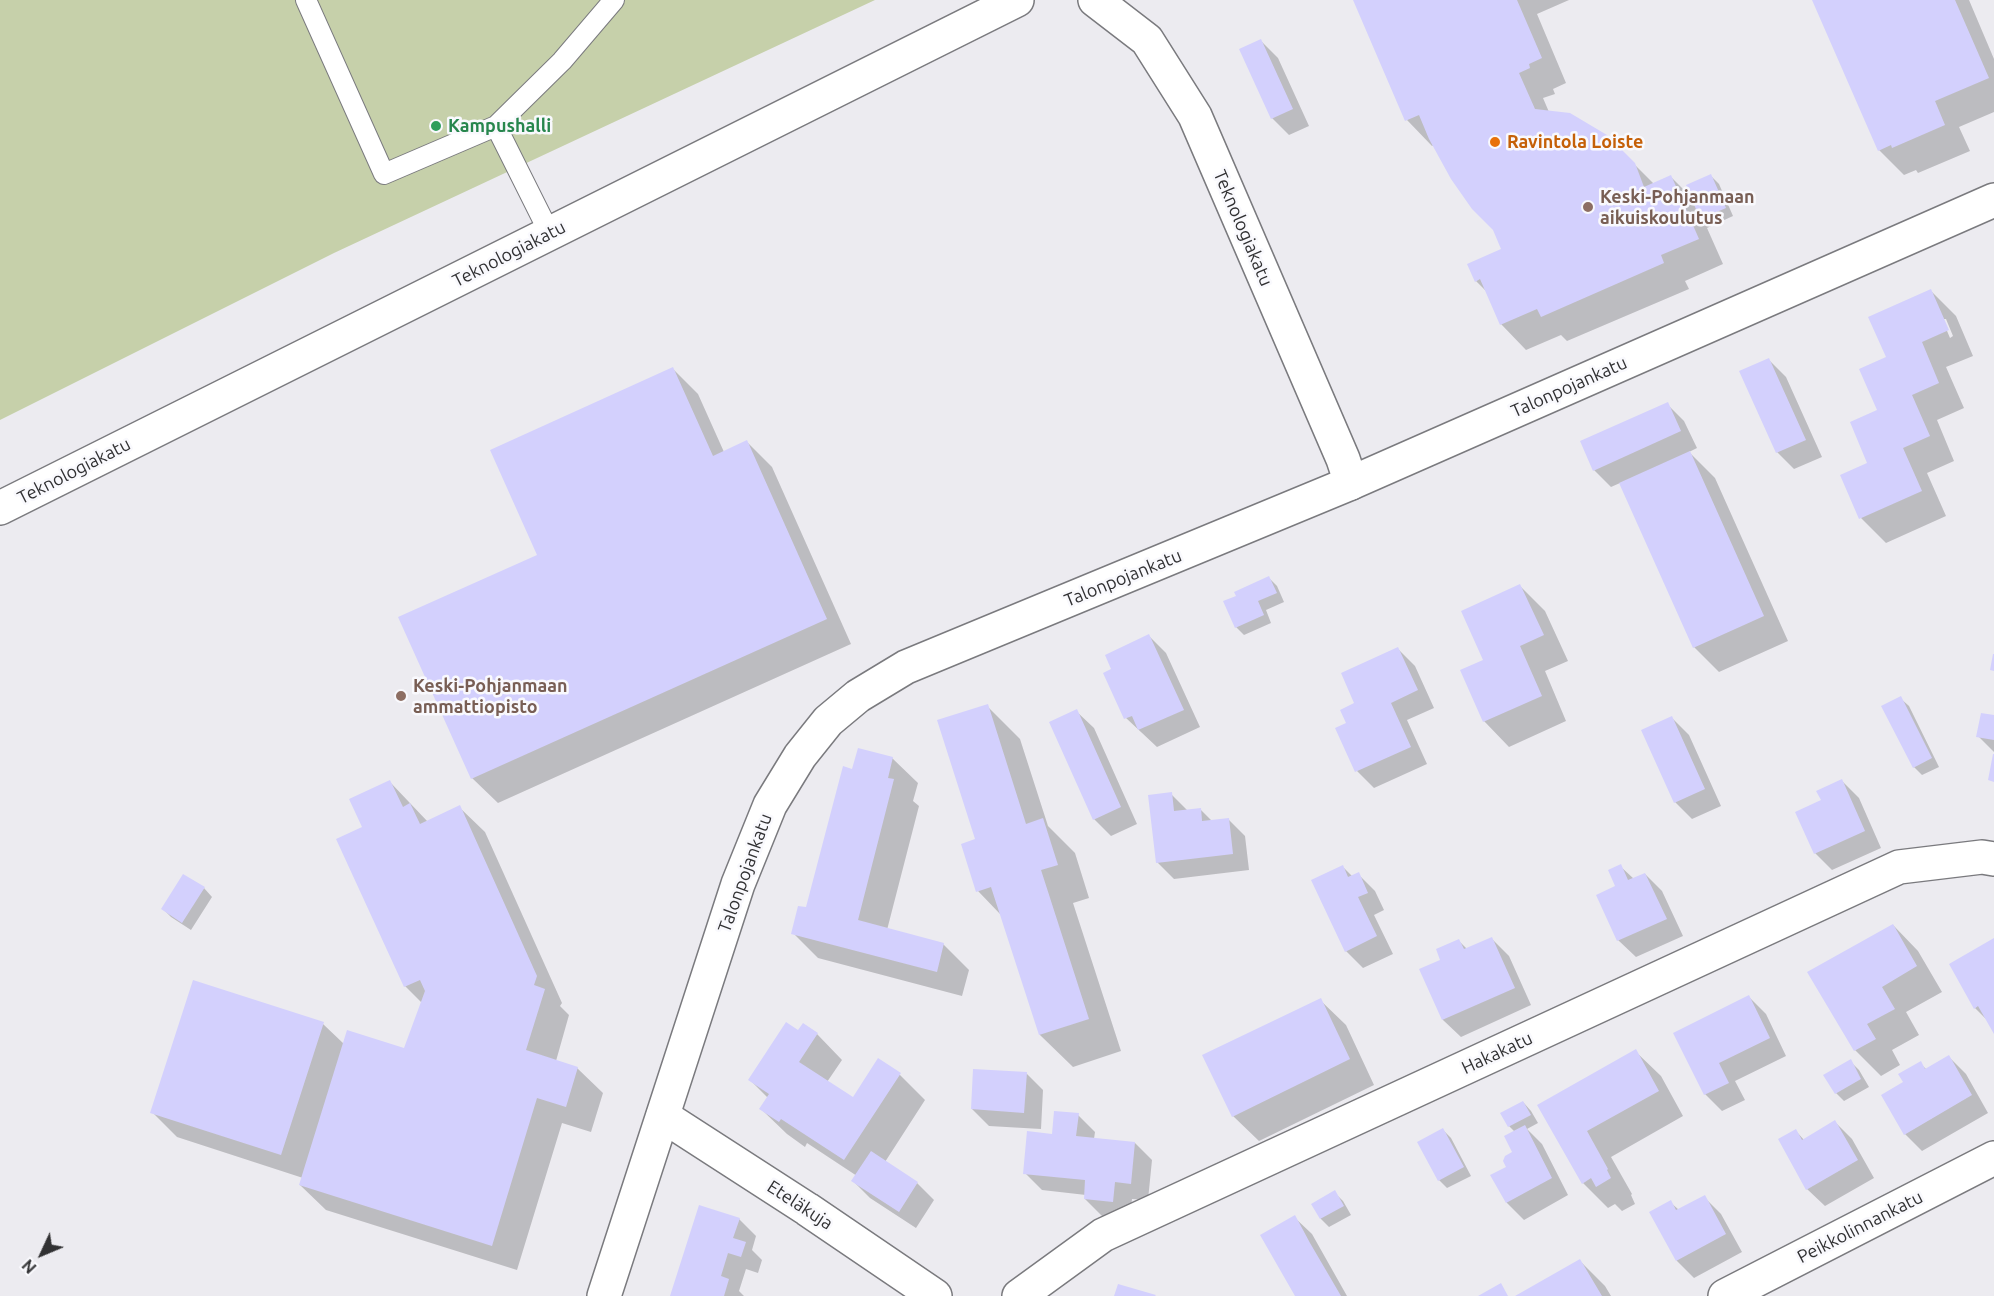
<!DOCTYPE html>
<html>
<head>
<meta charset="utf-8">
<style>
  body { margin:0 }
  #map { position:relative; width:1994px; height:1296px; overflow:hidden; background:#ecebf0; font-family:Ubuntu,sans-serif }
  canvas { display:block }
  .north { position:absolute; left:12px; top:1224px; width:60px; height:60px; -webkit-text-stroke:4px #f9f9fd; paint-order:stroke; rotate:226deg; font-size:16px; font-weight:700; line-height:24px; text-align:center; color:#313133 }
  .north::after { content:''; display:block; margin:auto; width:21px; height:27px; background:#313133; clip-path:polygon(50% 0,100% 100%,50% 72%,0 100%) }
</style>
</head>
<body>
<div id="map">
<canvas width="1994" height="1296"></canvas>
<div class="north">N</div>
</div>
<script>
const context = document.querySelector('canvas').getContext('2d');
context.lineJoin = 'round';
function paint(path, color) { context.fillStyle = color; context.fill(path, 'evenodd'); }
const shape = rows => new Path2D(rows.map(r => 'M' + r).join(''));
function stroke(path, color, width, dash) { context.strokeStyle = color; context.lineWidth = width; context.lineCap = dash ? 'butt' : 'round'; context.setLineDash(dash || []); context.stroke(path); }
function drawText(font, color, halo, rows, align = 'center') {
  context.font = font + ' Ubuntu,sans-serif'; context.lineWidth = 5; context.setLineDash([]); context.textBaseline = 'middle'; context.strokeStyle = halo; context.fillStyle = color; for (const [text, x, y, turn = 0] of rows) {
    context.save(); context.translate(x, y); context.rotate((+turn || 0) * Math.PI / 180); context.textAlign = isNaN(turn) ? turn : align; if (halo) context.strokeText(text, 0, 0); context.fillText(text, 0, 0); context.restore();
  }
}
paint(shape([
  [0,0,875,0,334,253,0,420]
]), '#c6d0aa');
paint(shape([
  [1355,0,1569,0,1537,14,1566,83,1553,89,1555,94,1543,98,1549,112,1606,136,1654,184,1671,177,1693,199,1711,176,1719,184,1733,216,1707,228,1723,264,1685,281,1689,289,1567,341,1561,335,1526,350,1501,324,1487,292,1476,281,1503,249,1494,229,1434,145,1432,146,1407,120],
  [1814,0,1969,0,1994,59,1994,112,1959,127,1970,151,1918,173,1916,170,1904,175,1879,150],
  [1261,41,1278,58,1309,126,1289,135,1272,118],
  [1931,291,1956,316,1973,356,1946,367,1964,408,1937,420,1954,461,1927,473,1946,516,1886,543,1861,518,1869,464,1879,411],
  [1942,319,1946,319,1953,336,1950,338],
  [1769,360,1786,377,1822,457,1794,469,1777,452],
  [673,369,698,394,724,452,747,442,772,467,851,644,498,803,472,778,539,556],
  [1667,404,1684,421,1697,448,1689,452,1715,478,1788,641,1719,672,1694,647,1620,483,1611,487,1594,470],
  [1269,578,1277,586,1284,602,1266,610,1271,623,1244,635,1236,627,1238,596],
  [1520,586,1545,611,1568,661,1545,671,1566,721,1509,747,1484,721,1485,661],
  [1149,636,1166,653,1200,727,1157,747,1126,718,1105,673,1113,670],
  [1398,649,1415,666,1434,708,1407,720,1427,764,1374,788,1357,771,1356,704],
  [1900,698,1909,706,1939,767,1922,775,1914,767],
  [987,706,1020,739,1048,826,1075,853,1089,898,1073,903,1121,1051,1073,1067,1040,1035,1001,915,978,891],
  [1076,711,1094,728,1137,824,1111,836,1094,819],
  [1994,717,1994,752,1978,736],
  [1672,718,1689,735,1721,806,1692,819,1675,802],
  [892,758,918,783,913,801,919,806,887,930,943,944,969,970,962,996,818,958,793,933,807,909,853,771],
  [389,781,428,822,459,807,485,832,562,1003,560,1006,569,1015,556,1061,577,1068,603,1093,591,1132,562,1123,517,1270,326,1210,300,1185,303,1178,177,1137,152,1112,323,1024,344,1044,404,1050,422,1003,405,986,364,827],
  [1842,781,1859,798,1881,848,1832,870,1815,853,1823,801],
  [1171,794,1188,811,1200,809,1212,821,1228,819,1245,836,1249,870,1174,879,1157,862],
  [1620,866,1634,879,1645,874,1662,891,1683,936,1636,957,1618,940,1617,887],
  [1343,867,1353,877,1358,874,1375,891,1384,910,1374,915,1393,954,1363,968,1346,951],
  [184,876,204,888,212,897,191,930,171,917,163,909],
  [1893,925,1918,951,1942,992,1906,1012,1919,1035,1892,1050,1900,1065,1881,1076,1855,1050,1809,973],
  [1492,939,1509,956,1531,1005,1461,1037,1443,1020,1421,969,1442,961,1459,941,1467,949],
  [1994,940,1994,1031,1987,1020,1975,1008],
  [1749,997,1766,1014,1786,1056,1735,1081,1745,1100,1722,1111,1705,1094,1675,1033],
  [1320,1000,1346,1025,1374,1085,1259,1141,1233,1116],
  [799,1032,817,1034,842,1060,827,1082,853,1099,878,1060,900,1075,925,1100,885,1162,917,1183,934,1200,916,1228,870,1198,853,1181,857,1176,807,1143,805,1147,787,1134,761,1109,768,1098,750,1080],
  [1635,1051,1661,1076,1683,1116,1611,1157,1632,1194,1631,1195,1635,1204,1622,1211,1615,1204,1608,1208,1583,1183,1539,1106],
  [1949,1057,1966,1074,1988,1113,1922,1151,1905,1134,1905,1083,1920,1063,1927,1070],
  [1850,1061,1859,1070,1869,1087,1844,1101,1836,1093],
  [1026,1073,1043,1090,1041,1129,989,1126,972,1109],
  [1523,1102,1531,1111,1538,1123,1527,1129,1542,1144,1568,1195,1524,1220,1507,1203,1492,1176,1508,1167,1514,1153,1515,1132,1509,1126],
  [1078,1115,1095,1132,1094,1139,1135,1143,1152,1160,1148,1200,1132,1199,1130,1218,1102,1216,1085,1199,1086,1195,1042,1190,1025,1173,1053,1136],
  [1835,1122,1852,1139,1874,1178,1825,1206,1807,1189,1796,1131,1804,1140],
  [1443,1130,1451,1138,1471,1176,1447,1188,1439,1180],
  [1334,1192,1343,1201,1351,1215,1329,1227,1321,1219,1313,1205],
  [1704,1197,1721,1214,1742,1252,1694,1278,1677,1261,1651,1212,1670,1202,1679,1210],
  [1294,1217,1312,1234,1347,1296,1297,1296],
  [739,1219,756,1236,752,1250,762,1260,758,1273,746,1269,739,1291,744,1296,672,1296],
  [1580,1261,1605,1286,1611,1296,1518,1296]
]), '#0003');
paint(shape([
  [1353,0,1517,0,1542,58,1529,64,1530,68,1519,73,1535,109,1570,113,1607,135,1635,163,1644,187,1671,175,1699,239,1661,255,1664,263,1541,317,1537,309,1500,325,1480,279,1475,282,1467,264,1501,249,1493,230,1472,209,1451,179,1429,139,1419,115,1405,121],
  [1812,0,1955,0,1989,78,1935,101,1945,125,1892,148,1891,145,1878,151],
  [1261,39,1293,109,1271,119,1239,49],
  [1711,174,1726,208,1700,219,1686,185],
  [1931,289,1949,330,1922,342,1939,383,1912,395,1930,436,1903,448,1922,491,1859,519,1840,475,1867,463,1850,422,1877,410,1859,369,1886,357,1868,317],
  [1769,358,1806,440,1776,453,1739,371],
  [673,367,713,456,747,440,827,619,471,779,398,617,537,555,490,450],
  [1668,402,1681,431,1593,471,1580,441],
  [1690,451,1764,616,1693,648,1619,483],
  [1269,576,1277,593,1258,601,1264,615,1235,628,1223,601,1236,596,1234,592],
  [1520,584,1544,635,1520,646,1542,696,1483,722,1460,670,1483,660,1461,611],
  [1149,634,1184,710,1138,730,1132,716,1124,719,1103,673,1111,669,1105,655],
  [1398,647,1418,690,1391,703,1411,747,1355,772,1335,728,1346,723,1340,710,1354,703,1341,673],
  [1993,654,1994,654,1994,671,1990,670],
  [1901,696,1932,758,1913,768,1881,706],
  [988,704,1026,824,1043,818,1058,865,1041,870,1089,1019,1039,1035,991,887,976,892,961,844,975,839,937,720],
  [1077,709,1121,807,1093,820,1049,722],
  [1981,713,1994,715,1994,740,1976,737],
  [1672,716,1705,789,1674,803,1641,730],
  [858,748,893,757,888,778,894,779,858,920,944,943,937,972,791,934,798,906,806,907,843,766,852,769],
  [1993,754,1994,754,1994,782,1988,780],
  [1842,779,1865,831,1814,854,1795,812,1821,800,1816,791],
  [390,780,403,807,410,803,420,824,460,805,537,976,534,985,545,989,526,1050,578,1067,566,1107,537,1098,492,1246,299,1185,347,1030,404,1048,425,991,420,980,404,987,336,839,362,827,349,799],
  [1172,792,1174,811,1201,808,1202,821,1229,818,1233,854,1156,863,1148,795],
  [1621,864,1628,880,1645,873,1667,919,1617,941,1596,895,1615,886,1608,870],
  [1343,865,1348,877,1359,872,1368,893,1358,897,1377,936,1345,952,1311,880],
  [183,874,205,887,182,923,161,909],
  [1893,924,1917,966,1882,987,1895,1009,1867,1024,1876,1039,1854,1051,1807,972],
  [1492,937,1515,988,1442,1020,1419,969,1440,960,1436,949,1459,939,1464,949],
  [1994,938,1994,1034,1978,1006,1974,1009,1949,964],
  [193,980,324,1022,281,1155,150,1113],
  [1749,995,1770,1038,1719,1063,1729,1083,1704,1095,1673,1033],
  [1321,998,1350,1059,1232,1117,1202,1055],
  [786,1022,798,1030,803,1023,818,1033,799,1062,853,1097,878,1058,901,1073,844,1160,781,1119,779,1122,759,1109,769,1094,748,1080],
  [1636,1049,1659,1091,1587,1131,1608,1169,1607,1170,1611,1178,1596,1187,1591,1178,1582,1184,1537,1105],
  [1949,1055,1972,1095,1904,1135,1881,1095,1903,1082,1898,1074,1921,1061,1925,1069],
  [1851,1059,1861,1079,1835,1094,1823,1075],
  [973,1069,1027,1072,1024,1113,971,1109],
  [1523,1101,1531,1115,1508,1127,1500,1113],
  [1054,1111,1079,1113,1076,1136,1135,1142,1131,1184,1115,1182,1113,1202,1084,1199,1085,1180,1023,1174,1027,1131,1052,1134],
  [1835,1120,1858,1160,1806,1190,1778,1139,1796,1129,1802,1140],
  [1525,1125,1552,1178,1506,1203,1490,1175,1506,1167,1503,1161,1505,1156,1512,1152,1504,1136],
  [1443,1128,1464,1167,1438,1181,1417,1142],
  [871,1151,918,1182,899,1212,851,1181],
  [1335,1190,1344,1206,1320,1219,1311,1204],
  [1705,1195,1726,1234,1676,1261,1649,1212,1671,1200,1676,1210],
  [699,1205,740,1218,733,1238,746,1242,741,1257,728,1253,721,1276,729,1279,724,1296,670,1296],
  [1295,1215,1310,1243,1341,1296,1295,1296,1260,1235],
  [1580,1259,1602,1296,1515,1296],
  [1501,1283,1508,1296,1478,1296],
  [1118,1284,1156,1295,1155,1296,1114,1296]
]), '#d3d0fd');
const lane = shape([
  [306,0,384,174,496,126,562,61,614,0],
  [496,126,550,234]
]);
const street = shape([
  [1095,0,1147,40,1195,116,1343,459,1351,483],
  [0,508,1017,0],
  [663,1116,807,1209,935,1296],
  [1019,1296,1103,1235,1899,867,1982,857,1994,859],
  [1725,1296,1994,1158]
]);
const secondary = shape([
  [604,1296,738,884,770,805,800,756,828,721,858,696,906,667,1351,483,1994,200]
]);
stroke(lane, '#7a7a7e', 22);
stroke(street, '#7a7a7e', 36);
stroke(secondary, '#7a7a7e', 36);
stroke(lane, '#fff', 20);
stroke(street, '#fff', 33);
stroke(secondary, '#fff', 33);
for (const [x, y, r, color] of [
  [436,126,6,"#2e9e5b"],
  [1495,142,6,"#e8710a"],
  [1588,207,6,"#8d6e63"],
  [401,696,6,"#8d6e63"]
]) { const dot = new Path2D(); dot.arc(x, y, r, 0, 2 * Math.PI); context.fillStyle = color; context.fill(dot); stroke(dot, '#f9f9fd', 2); }
drawText('bold 18px', '#27864d', '#f9f9fd', [
  ["Kampushalli",448,126]
], 'left');
drawText('bold 18px', '#c56008', '#f9f9fd', [
  ["Ravintola Loiste",1507,142]
], 'left');
drawText('bold 18px', '#785e54', '#f9f9fd', [
  ["Keski-Pohjanmaan",1600,197],
  ["aikuiskoulutus",1600,218],
  ["Keski-Pohjanmaan",413,686],
  ["ammattiopisto",413,707]
], 'left');
drawText('18px', '#313133', '#f9f9fd', [
  ["Teknologiakatu",1243,228,67],
  ["Teknologiakatu",509,254,-27],
  ["Talonpojankatu",1569,387,-24],
  ["Teknologiakatu",74,471,-27],
  ["Talonpojankatu",1123,578,-22],
  ["Talonpojankatu",745,873,-70],
  ["Hakakatu",1497,1053,-25],
  ["Eteläkuja",800,1205,33],
  ["Peikkolinnankatu",1860,1227,-27]
]);
</script>
</body>
</html>
